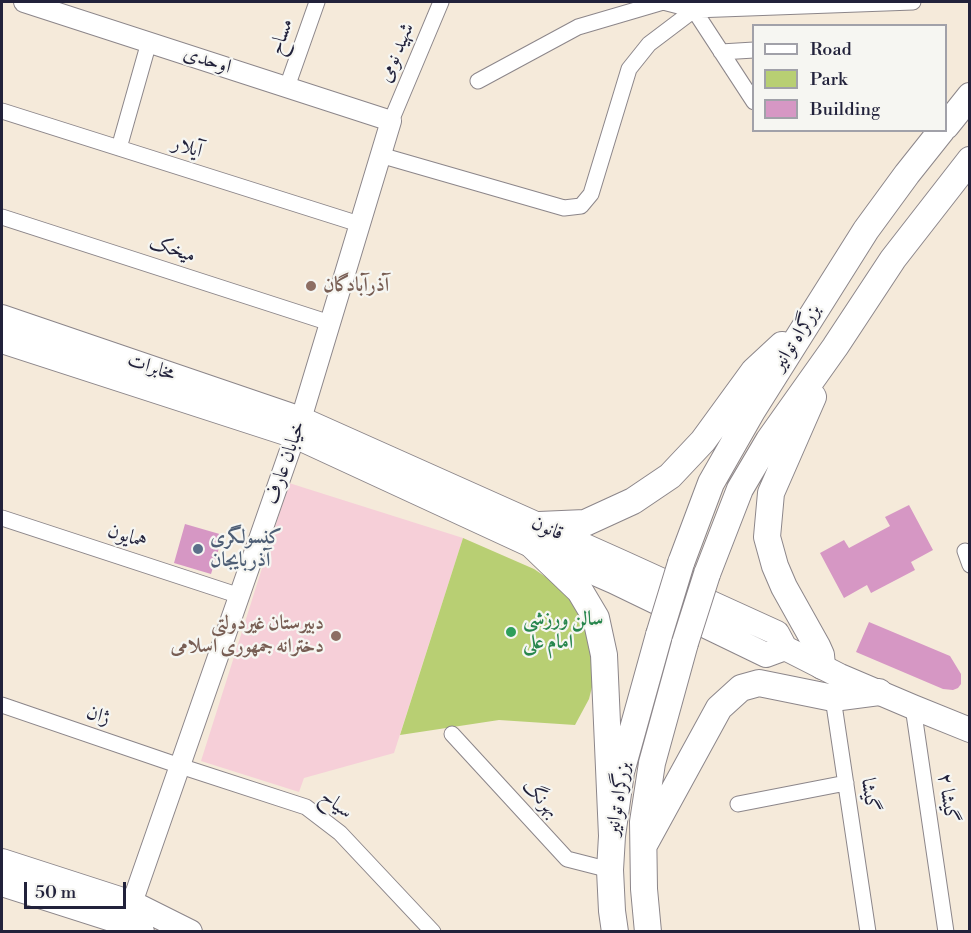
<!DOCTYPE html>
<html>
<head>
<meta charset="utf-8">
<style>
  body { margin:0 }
  #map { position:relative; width:971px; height:933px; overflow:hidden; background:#f5eada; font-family:"Libre Bodoni",serif }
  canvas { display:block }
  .frame { position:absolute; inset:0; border:3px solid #22223b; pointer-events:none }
  .legend { position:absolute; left:752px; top:24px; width:195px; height:108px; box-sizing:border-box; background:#f6f6f2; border:2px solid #a1a1a9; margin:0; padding:8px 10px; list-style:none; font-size:18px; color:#22223b }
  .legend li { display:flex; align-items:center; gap:12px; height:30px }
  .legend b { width:30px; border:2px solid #a1a1a9 }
  .scale { position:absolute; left:24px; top:882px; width:102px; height:27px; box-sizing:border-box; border:3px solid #22223b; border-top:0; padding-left:8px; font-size:18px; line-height:21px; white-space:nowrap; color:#22223b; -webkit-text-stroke:4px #f6f6f2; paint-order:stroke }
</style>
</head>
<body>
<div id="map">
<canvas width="971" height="933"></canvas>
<div class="frame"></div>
<ul class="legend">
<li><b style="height:8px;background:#fff"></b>Road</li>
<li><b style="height:16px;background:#b8cf73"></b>Park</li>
<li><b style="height:16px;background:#d697c4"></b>Building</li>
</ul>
<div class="scale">50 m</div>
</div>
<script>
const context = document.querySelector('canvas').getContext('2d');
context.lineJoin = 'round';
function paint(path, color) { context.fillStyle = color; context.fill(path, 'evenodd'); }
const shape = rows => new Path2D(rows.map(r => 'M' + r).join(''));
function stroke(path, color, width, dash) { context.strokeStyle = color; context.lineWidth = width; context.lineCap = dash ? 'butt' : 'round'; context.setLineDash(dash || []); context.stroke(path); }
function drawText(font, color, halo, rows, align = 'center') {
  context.font = font + ' "Libre Bodoni",Amiri,serif'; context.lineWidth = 4.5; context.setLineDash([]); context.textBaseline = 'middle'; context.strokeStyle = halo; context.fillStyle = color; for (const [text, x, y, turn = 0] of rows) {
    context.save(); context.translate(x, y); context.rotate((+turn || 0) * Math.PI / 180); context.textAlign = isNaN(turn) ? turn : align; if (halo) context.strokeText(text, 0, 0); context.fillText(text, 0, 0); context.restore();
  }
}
paint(shape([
  [289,483,463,538,394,753,304,778,299,792,201,761]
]), '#f6cfd8');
paint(shape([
  [463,538,534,569,565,590,586,618,594,679,589,699,575,725,499,720,400,735]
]), '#b8cf73');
paint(shape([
  [909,505,933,550,911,562,915,570,871,593,867,585,844,598,820,553,844,540,849,548,890,526,885,517],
  [185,524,223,535,211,574,174,563],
  [869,622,950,656,961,674,961,684,958,688,953,690,943,689,856,652]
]), '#d697c4');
const minor = shape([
  [721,52,754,50],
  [478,81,578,27,663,2,694,10,913,2],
  [287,87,317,2],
  [2,111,359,224],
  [391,121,441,2],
  [119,148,149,42],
  [380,155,564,208,581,206,591,194,629,69,649,44,694,10,754,102],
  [2,217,330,323],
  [2,518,240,596],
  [965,551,970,565],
  [831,691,833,698,868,932],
  [2,705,180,766,306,807,340,833,433,932],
  [913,707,946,932],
  [452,734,567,859,610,870],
  [738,804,846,783]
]);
const tertiary = shape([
  [24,2,391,121,301,419],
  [132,903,295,436]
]);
const primary = shape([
  [2,317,301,419,621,562,777,633,785,648,840,676,913,707,970,730],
  [2,341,295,436,533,546,613,581,766,655,785,648],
  [2,861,132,903,190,932],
  [2,884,124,923,142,932]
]);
const trunk = shape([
  [946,126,970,96],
  [813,397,771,493,767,537,775,566,784,587,817,646,821,655,822,666],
  [539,525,585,523,633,501,670,476,703,441,754,371,782,345],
  [533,546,580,591,596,618,604,655,612,836],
  [681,563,711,483,752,411,866,230,907,174,942,130],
  [707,574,740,489,769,440,835,347,893,259,970,160],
  [644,845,719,708,741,688,759,683,833,698,879,692],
  [615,932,612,911,610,870,612,836,621,772,659,635],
  [648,932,644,889,643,822,652,763,685,643]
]);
stroke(minor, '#8c868a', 17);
stroke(tertiary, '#8c868a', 22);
stroke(primary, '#8c868a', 26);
stroke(trunk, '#8c868a', 28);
stroke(minor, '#fff', 15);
stroke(tertiary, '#fff', 20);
stroke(primary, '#fff', 24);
stroke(trunk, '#fff', 26);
const trunkBridge = shape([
  [659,635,681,563],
  [685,643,707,574]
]);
stroke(trunkBridge, '#8c868a', 28, []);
stroke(trunkBridge, '#fff', 26);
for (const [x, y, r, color] of [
  [311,286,6,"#8d6e63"],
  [198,549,6,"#5c6f8a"],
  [511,632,6,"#2e9e5b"],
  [336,636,6,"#8d6e63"]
]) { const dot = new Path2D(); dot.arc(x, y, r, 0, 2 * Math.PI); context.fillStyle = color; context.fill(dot); stroke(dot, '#f6f6f2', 2); }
drawText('20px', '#22223b', '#f6f6f2', [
  ["مساح",282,37,-71],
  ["شهید نومی",397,53,-67],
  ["اوحدی",207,61,18],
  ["آیلار",187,148,18],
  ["میخک",172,250,18],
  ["بزرگراه توانیر",797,338,-58],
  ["مخابرات",151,368,19],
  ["خیابان عارف",286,463,-71],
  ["قانون",547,529,24],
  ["همایون",127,537,18],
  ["ژان",98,716,19],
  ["گیشا",869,795,82],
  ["گیشا ۲",947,798,82],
  ["بهرنگ",540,799,47],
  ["بزرگراه توانیر",619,799,-81],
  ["سیاح",336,805,37]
]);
drawText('bold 20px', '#785e54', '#f6f6f2', [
  ["آذرآبادگان",323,286],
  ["دبیرستان غیردولتی",324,624,"right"],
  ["دخترانه جمهوری اسلامی",324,647,"right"]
], 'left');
drawText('bold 20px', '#4e5e75', '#f6f6f2', [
  ["کنسولگری",210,538],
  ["آذربایجان",210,561]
], 'left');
drawText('bold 20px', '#27864d', '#f6f6f2', [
  ["سالن ورزشی",523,620],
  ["امام علی",523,643]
], 'left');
</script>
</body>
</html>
